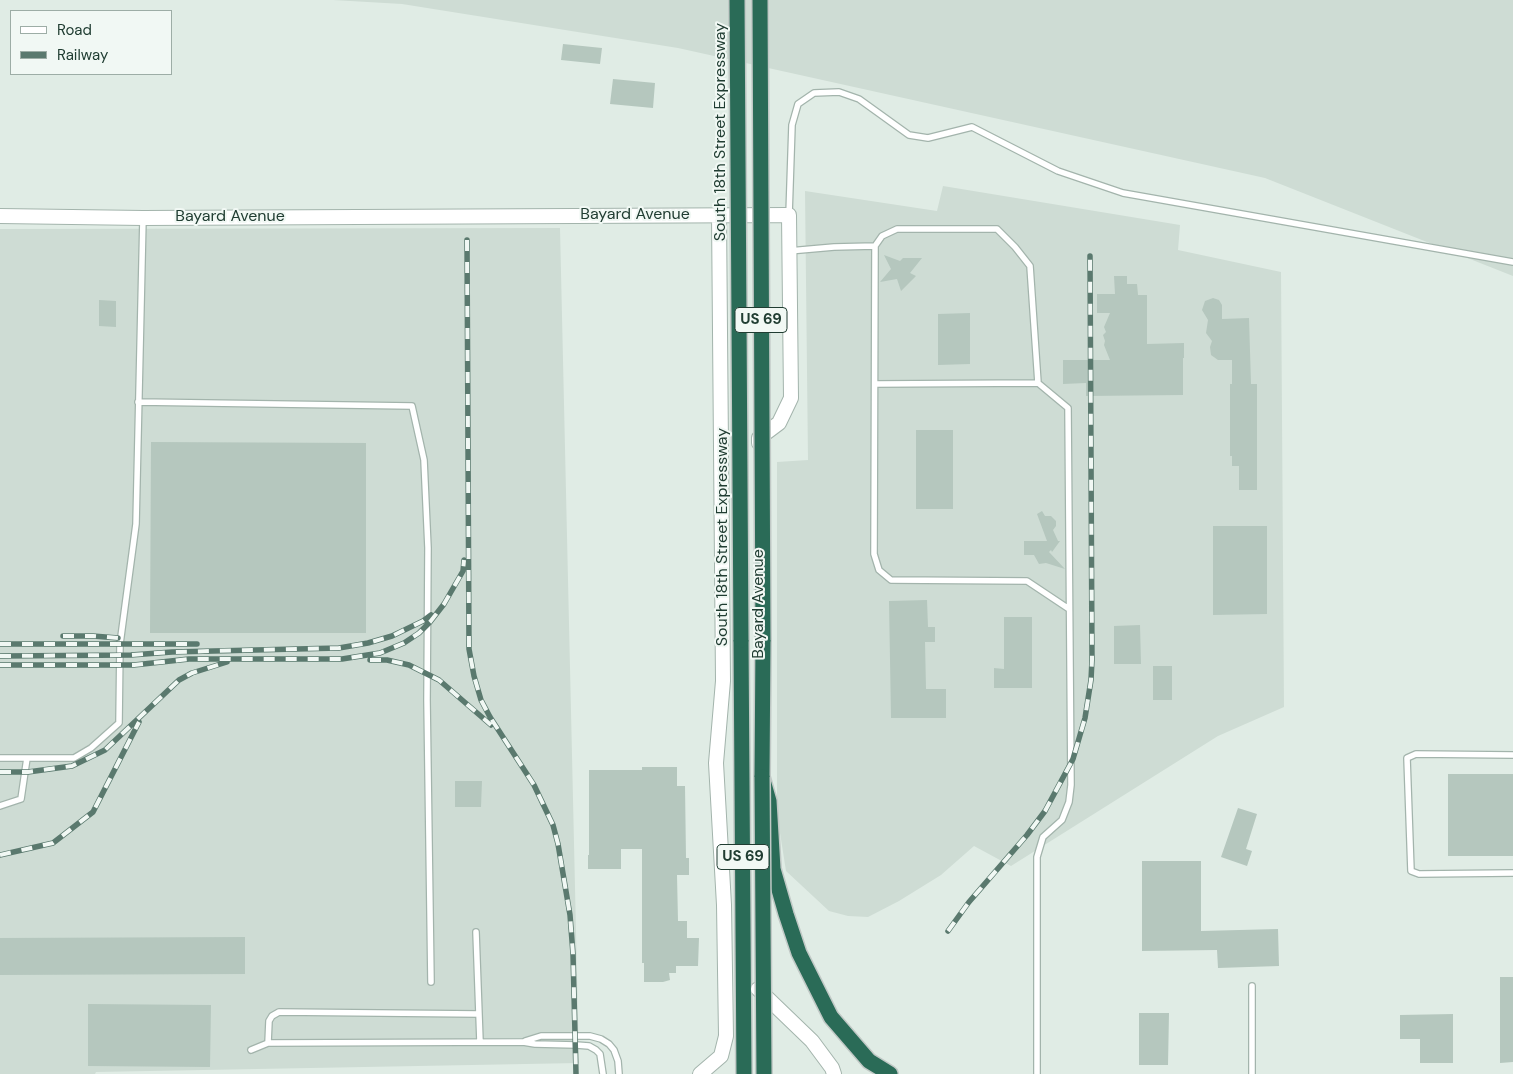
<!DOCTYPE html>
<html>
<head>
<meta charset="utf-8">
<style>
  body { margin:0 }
  #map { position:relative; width:1513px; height:1074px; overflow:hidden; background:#e0ece5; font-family:"DM Sans",sans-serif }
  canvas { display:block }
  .legend { position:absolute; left:10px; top:10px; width:162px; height:65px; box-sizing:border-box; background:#f1f8f4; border:1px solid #9dada6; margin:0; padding:6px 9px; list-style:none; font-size:15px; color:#203d32 }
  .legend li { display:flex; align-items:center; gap:10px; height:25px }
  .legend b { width:25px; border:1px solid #9dada6 }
</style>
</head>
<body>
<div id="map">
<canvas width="1513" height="1074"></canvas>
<ul class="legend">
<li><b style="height:6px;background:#fff"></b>Road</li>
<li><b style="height:6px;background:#5a796e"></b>Railway</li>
</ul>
</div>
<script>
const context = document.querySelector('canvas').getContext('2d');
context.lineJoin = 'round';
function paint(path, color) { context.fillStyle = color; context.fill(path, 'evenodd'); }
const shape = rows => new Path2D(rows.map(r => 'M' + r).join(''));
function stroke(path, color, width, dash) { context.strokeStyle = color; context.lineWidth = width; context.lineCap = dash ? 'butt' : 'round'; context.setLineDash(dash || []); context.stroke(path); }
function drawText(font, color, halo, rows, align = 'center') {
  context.font = font + ' "DM Sans",sans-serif'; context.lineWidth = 4; context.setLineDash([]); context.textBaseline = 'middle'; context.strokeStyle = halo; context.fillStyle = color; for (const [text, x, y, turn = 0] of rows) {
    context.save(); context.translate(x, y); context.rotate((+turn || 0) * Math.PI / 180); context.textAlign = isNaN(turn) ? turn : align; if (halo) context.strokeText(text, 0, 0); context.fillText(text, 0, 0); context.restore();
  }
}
paint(shape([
  [333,0,1513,0,1513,276,1265,178,678,48,402,4],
  [943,186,1180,225,1178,250,1281,272,1284,707,1218,736,1011,866,974,846,941,875,899,901,868,917,848,916,829,911,786,871,777,814,777,462,808,460,805,191,937,211],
  [560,228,579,1063,96,1072,95,1074,0,1074,0,229]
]), '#cedcd4');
paint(shape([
  [563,44,602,48,600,64,561,60],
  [613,79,655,83,653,108,610,104],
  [884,255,900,261,903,258,922,258,910,273,916,276,901,291,897,279,880,282,891,269],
  [1114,276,1127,276,1127,284,1137,284,1138,295,1147,295,1147,344,1184,343,1184,358,1183,358,1183,395,1086,396,1086,383,1063,384,1063,360,1110,360,1104,345,1105,341,1103,335,1106,332,1104,327,1110,313,1097,313,1097,294,1115,294],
  [1213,298,1219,300,1222,305,1222,319,1249,318,1251,384,1257,384,1257,490,1239,490,1239,466,1232,466,1232,456,1230,456,1230,384,1232,384,1232,360,1218,360,1211,355,1210,347,1212,341,1206,333,1208,320,1202,310,1205,301],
  [99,300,116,301,116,327,99,326],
  [970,313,970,364,938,365,938,314],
  [916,430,953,430,953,509,916,509],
  [151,442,366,443,366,633,150,633],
  [1042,511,1045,516,1051,516,1056,521,1056,526,1053,530,1058,541,1060,541,1052,552,1051,550,1049,552,1065,569,1046,563,1039,564,1034,555,1024,555,1024,541,1047,541,1037,514],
  [1213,526,1267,526,1267,614,1213,615],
  [927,600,928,627,935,627,935,642,925,642,926,689,946,689,946,718,891,718,889,601],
  [1004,617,1032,617,1032,688,994,688,994,668,1004,669],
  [1140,625,1141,664,1114,664,1114,626],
  [1153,666,1172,666,1172,700,1153,700],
  [642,767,677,767,677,786,685,786,686,858,689,858,689,875,677,875,678,921,687,921,687,938,699,938,698,966,676,966,676,973,669,973,670,980,663,982,644,982,644,963,642,963,642,849,621,849,621,869,588,869,588,855,589,855,589,770,642,770],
  [1448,774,1513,774,1513,856,1448,856],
  [455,781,482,781,481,807,455,807],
  [1238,808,1257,814,1246,849,1252,851,1247,866,1221,857],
  [1142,861,1201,861,1201,931,1278,929,1279,966,1218,968,1217,950,1142,951],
  [245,937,245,974,0,975,0,938],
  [1500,977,1513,977,1513,1062,1500,1063],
  [88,1004,211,1005,210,1067,88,1066],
  [1139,1013,1169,1013,1168,1065,1139,1065],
  [1453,1014,1453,1063,1420,1063,1420,1039,1400,1039,1400,1015]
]), '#b5c7be');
const service = shape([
  [789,215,792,125,798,104,814,93,839,92,859,99,909,135,928,138,972,127,1058,171,1123,193,1513,262],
  [789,251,834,247,875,246],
  [875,384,1038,383],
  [138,402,412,406,424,460,428,548,427,700,431,982],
  [1513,755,1416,754,1407,758,1411,871,1419,874,1513,873],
  [0,758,74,758,91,748,119,723,120,644,136,524,143,218],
  [0,806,21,799,27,758],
  [476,932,480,1042],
  [525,1041,541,1036,590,1036,601,1039,609,1044,614,1050,618,1061,619,1074],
  [268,1043,269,1021,272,1016,279,1012,479,1014],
  [251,1050,268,1043,523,1042,535,1044,576,1045,589,1046,596,1050,600,1054,603,1074],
  [1037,1074,1037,857,1043,837,1062,820,1069,802,1071,785,1068,408,1038,383,1030,266,1015,247,997,229,897,229,882,236,875,246,874,554,879,570,891,580,1027,581,1069,609],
  [1252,1074,1252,986]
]);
const tertiary = shape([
  [0,216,143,218,789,215,791,398,779,423,759,438,759,443],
  [758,989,812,1041,832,1068,834,1074],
  [700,1074,721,1056,726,1036,724,905,716,763,723,681,719,215]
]);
const motorway = shape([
  [741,640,744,1074],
  [763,640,762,777,769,801,773,869,786,914,799,953,831,1017,869,1061,890,1074]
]);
stroke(service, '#a3b4ac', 8);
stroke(tertiary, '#a3b4ac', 16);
stroke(motorway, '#c1c9c6', 18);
stroke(service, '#fff', 5.5);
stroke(tertiary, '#fff', 14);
stroke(motorway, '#2a6b57', 15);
const rail = shape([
  [467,240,469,649,474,676,481,700,490,717,534,785,553,825,558,844,570,915,573,954,576,1074],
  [63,636,93,636,118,638],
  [0,644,197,644],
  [0,656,131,655,172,652,339,648,368,643,392,636,423,621,431,615],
  [370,660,387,660,409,665,439,680,491,725],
  [0,665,134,665,189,659,342,659,380,653,404,643,419,633,430,622,444,604,463,571,464,560],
  [0,772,28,772,72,766,105,750,179,680,192,673,227,662],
  [0,855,53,843,93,812,139,722],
  [948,931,969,902,1027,835,1045,811,1073,759,1085,718,1091,680,1092,660,1090,256]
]);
stroke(rail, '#5a796e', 5.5);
stroke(rail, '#f1f8f4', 4, [11]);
const motorwayBridge = shape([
  [737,0,741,640],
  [760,0,763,640],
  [762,777,764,1074]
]);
stroke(motorwayBridge, '#c1c9c6', 18, []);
stroke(motorwayBridge, '#2a6b57', 15);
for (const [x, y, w] of [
  [761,320,52],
  [743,857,52]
]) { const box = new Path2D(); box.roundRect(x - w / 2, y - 12.5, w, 25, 4); context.fillStyle = '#f1f8f4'; context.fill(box); stroke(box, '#203d32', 1); }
drawText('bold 15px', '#203d32', null, [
  ["US 69",761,320],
  ["US 69",743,857]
]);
drawText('16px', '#203d32', '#f1f8f4', [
  ["South 18th Street Expressway",721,132,-90],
  ["Bayard Avenue",635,215],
  ["Bayard Avenue",230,217],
  ["South 18th Street Expressway",723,537,-90],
  ["Bayard Avenue",759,604,-90]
]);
</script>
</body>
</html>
